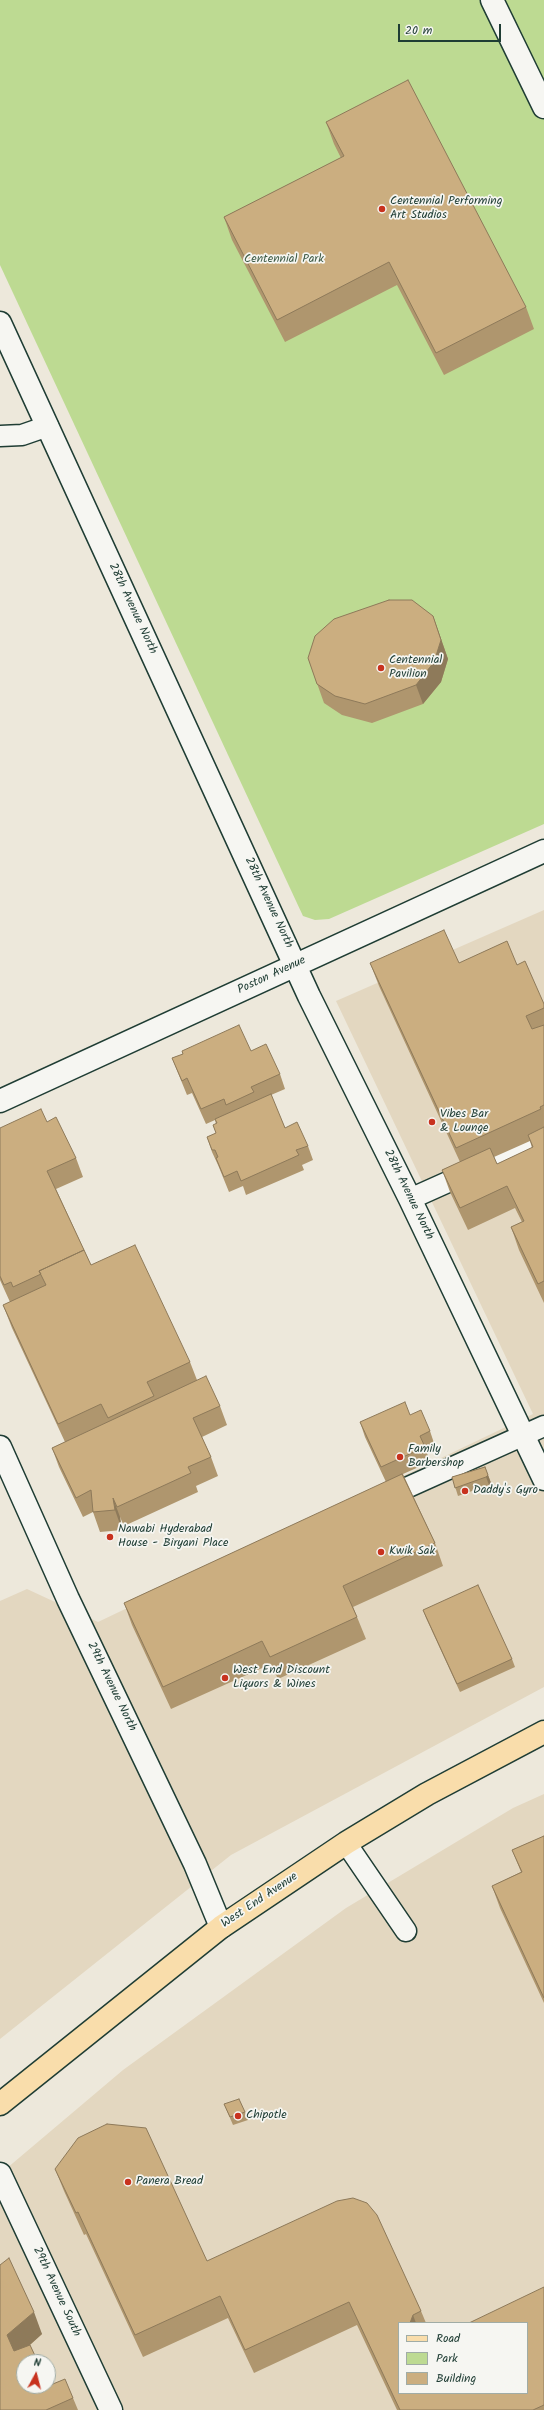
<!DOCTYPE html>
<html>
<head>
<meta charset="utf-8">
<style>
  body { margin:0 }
  #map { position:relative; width:544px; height:2410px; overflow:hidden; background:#ede8db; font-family:Kalam,sans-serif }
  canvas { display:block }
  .legend { position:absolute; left:398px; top:2322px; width:130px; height:72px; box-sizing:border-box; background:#f6f6f2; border:1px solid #a0aca6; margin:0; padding:5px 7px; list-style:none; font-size:12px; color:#1f3d34 }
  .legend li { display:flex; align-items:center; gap:8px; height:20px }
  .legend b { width:20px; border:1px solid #a0aca6 }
  .north { position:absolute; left:16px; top:2354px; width:40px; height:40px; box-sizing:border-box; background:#f6f6f2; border:1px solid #a0aca6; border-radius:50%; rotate:7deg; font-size:11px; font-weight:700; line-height:16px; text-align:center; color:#1f3d34 }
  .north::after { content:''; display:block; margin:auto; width:14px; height:18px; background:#c8321e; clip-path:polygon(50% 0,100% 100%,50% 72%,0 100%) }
  .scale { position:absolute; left:398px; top:24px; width:103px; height:18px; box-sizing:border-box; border:2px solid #1f3d34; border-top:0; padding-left:5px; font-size:12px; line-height:14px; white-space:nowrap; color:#1f3d34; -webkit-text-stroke:3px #f6f6f2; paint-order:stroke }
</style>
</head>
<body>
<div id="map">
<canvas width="544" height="2410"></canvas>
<ul class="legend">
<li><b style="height:5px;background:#f9ddab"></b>Road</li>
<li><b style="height:11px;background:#bdda92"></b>Park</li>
<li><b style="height:11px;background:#cbae80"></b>Building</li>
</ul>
<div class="north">N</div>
<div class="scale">20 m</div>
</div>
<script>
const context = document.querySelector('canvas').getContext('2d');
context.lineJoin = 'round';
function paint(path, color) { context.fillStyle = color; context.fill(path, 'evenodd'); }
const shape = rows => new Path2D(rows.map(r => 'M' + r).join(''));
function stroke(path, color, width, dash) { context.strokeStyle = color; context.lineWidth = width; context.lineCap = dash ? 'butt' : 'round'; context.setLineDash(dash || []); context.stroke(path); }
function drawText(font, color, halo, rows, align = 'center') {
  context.font = font + ' Kalam,sans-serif'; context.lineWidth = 3.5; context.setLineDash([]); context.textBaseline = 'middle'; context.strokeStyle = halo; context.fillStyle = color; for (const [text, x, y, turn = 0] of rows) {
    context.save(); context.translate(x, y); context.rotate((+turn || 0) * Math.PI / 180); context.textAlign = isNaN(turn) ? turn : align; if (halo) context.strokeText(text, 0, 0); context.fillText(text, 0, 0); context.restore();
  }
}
paint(shape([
  [544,910,544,1687,231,1855,0,2039,0,1601,27,1589,98,1622,533,1414,336,1001],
  [544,1794,544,2410,0,2410,0,2174,123,2070,346,1908,513,1808],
  [399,2323,527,2323,527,2393,399,2393],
  [24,2362,48,2362,48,2386,24,2386]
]), '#e3d7c0');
paint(shape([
  [0,0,544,0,544,824,329,919,315,920,303,916,0,265]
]), '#bdda92');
const service = shape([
  [0,436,22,435,48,426],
  [410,1199,544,1139],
  [384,1498,544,1426],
  [346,1843,406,1931]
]);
const minor = shape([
  [492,0,544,107],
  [0,323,309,996,410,1199,544,1479],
  [0,1101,544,851],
  [0,1447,68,1599,195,1864,221,1927],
  [0,2174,111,2410]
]);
const primary = shape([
  [0,2104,221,1927,346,1843,427,1794,544,1732]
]);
stroke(service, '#1f3d34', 23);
stroke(minor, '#1f3d34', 25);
stroke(primary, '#1f3d34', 25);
stroke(service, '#f6f6f2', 20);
stroke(minor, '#f6f6f2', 22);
stroke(primary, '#f9ddab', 22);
paint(shape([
  [326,122,526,307,534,329,444,375,397,285,285,342,232,240,224,217,341,158,334,144],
  [433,616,448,659,441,682,423,704,372,723,342,715,324,703,308,658],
  [370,963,459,963,517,965,544,1004,544,1303,519,1250,511,1227,522,1222,515,1208,468,1230,450,1192,442,1170,460,1162,379,986],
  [530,1141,532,1148,497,1164,494,1157],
  [182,1051,251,1051,280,1074,285,1089,271,1095,285,1128,308,1146,313,1160,302,1165,304,1170,246,1195,243,1186,229,1192,218,1165,212,1152,207,1137,216,1133,213,1125,216,1124,215,1120,206,1124,192,1093,187,1095,178,1073,172,1058,183,1054],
  [47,1122,76,1158,83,1177,56,1189,91,1265,190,1362,197,1380,220,1406,227,1425,202,1437,211,1457,218,1476,196,1486,198,1492,124,1526,120,1517,122,1530,100,1532,93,1512,83,1517,59,1467,52,1448,65,1442,12,1328,3,1305,10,1302,0,1280,0,1128],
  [410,1415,430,1431,435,1446,426,1450,430,1462,403,1474,435,1543,443,1566,353,1607,357,1617,366,1639,278,1679,271,1664,171,1709,132,1625,124,1603,386,1482,365,1437,360,1422],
  [485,1467,491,1483,489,1485,458,1496,452,1477],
  [423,1610,512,1659,515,1667,460,1692,426,1618],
  [544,1836,544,2003,500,1908,492,1886,521,1872,512,1850],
  [224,2104,245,2112,248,2120,233,2125],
  [55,2169,207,2261,421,2311,426,2323,399,2323,399,2393,544,2287,544,2410,397,2410,357,2325,254,2373,228,2318,143,2357,86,2234,84,2235,64,2191],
  [0,2265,42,2334,30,2345,48,2386,73,2398,78,2410,0,2410]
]), '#af966e');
paint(shape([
  [433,616,448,659,441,682,423,704,416,685],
  [488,1475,491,1483,489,1485,486,1477],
  [113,1498,120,1517,122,1530,115,1510],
  [34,2312,42,2334,15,2358,7,2335],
  [413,2315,416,2323,410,2323]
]), '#8e7a5a');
const building = shape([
  [408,80,526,307,436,353,389,262,277,320,224,217,344,156,326,122,408,80],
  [389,600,412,600,433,616,441,640,434,662,416,685,365,704,335,696,317,684,308,658,315,636,334,619,389,600],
  [444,930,459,963,507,941,517,965,525,961,544,1004,544,1008,526,1016,532,1029,544,1025,544,1105,540,1107,541,1109,456,1148,370,963,444,930],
  [239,1025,251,1051,266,1044,280,1074,251,1087,254,1092,226,1105,224,1099,201,1109,187,1078,182,1081,172,1058,183,1054,182,1051,239,1025],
  [271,1094,285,1128,297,1122,308,1146,296,1150,299,1155,241,1181,237,1171,224,1177,216,1158,218,1157,215,1150,212,1150,207,1137,216,1133,213,1125,217,1123,215,1119,271,1094],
  [41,1109,47,1122,56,1117,76,1158,47,1171,84,1250,39,1271,41,1274,13,1287,11,1282,4,1285,0,1276,0,1128,41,1109],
  [544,1127,544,1281,538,1284,511,1227,524,1221,507,1186,460,1208,442,1170,490,1148,497,1164,533,1147,528,1135,544,1127],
  [135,1245,190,1362,147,1382,154,1396,108,1418,101,1404,58,1424,3,1305,46,1285,39,1271,84,1250,91,1265,135,1245],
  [206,1376,220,1406,193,1418,211,1457,188,1467,191,1473,117,1507,113,1498,115,1510,93,1512,91,1490,76,1498,52,1448,206,1376],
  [405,1402,410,1415,421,1410,430,1431,420,1436,425,1447,381,1467,360,1422,405,1402],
  [485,1467,488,1475,486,1477,455,1488,452,1477,485,1467],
  [402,1474,435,1543,343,1586,357,1617,270,1657,262,1641,163,1687,124,1603,402,1474],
  [478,1585,512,1659,457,1684,423,1610,478,1585],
  [544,1836,544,1998,492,1886,522,1872,512,1850,544,1836],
  [239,2099,245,2112,230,2117,224,2104,239,2099],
  [107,2124,146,2128,207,2261,337,2201,353,2198,367,2203,377,2215,421,2311,413,2315,410,2323,399,2323,399,2393,527,2393,527,2323,469,2323,544,2287,544,2405,533,2410,400,2410,349,2302,245,2350,220,2296,135,2335,78,2212,76,2213,55,2169,78,2138,107,2124],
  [9,2258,34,2312,7,2335,14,2351,30,2345,38,2362,24,2362,24,2386,48,2386,48,2385,48,2386,65,2379,73,2398,46,2410,0,2410,0,2265,9,2258]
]);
paint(building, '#cbae80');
stroke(building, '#8e7a5a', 1);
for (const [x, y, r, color] of [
  [382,209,4,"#c8321e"],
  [381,668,4,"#c8321e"],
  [432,1122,4,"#c8321e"],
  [400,1457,4,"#c8321e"],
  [465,1491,4,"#c8321e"],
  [110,1537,4,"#c8321e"],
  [381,1552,4,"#c8321e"],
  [225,1678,4,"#c8321e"],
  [238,2116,4,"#c8321e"],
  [128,2182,4,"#c8321e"]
]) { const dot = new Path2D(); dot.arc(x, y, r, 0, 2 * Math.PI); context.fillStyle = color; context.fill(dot); stroke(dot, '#f6f6f2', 1.5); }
drawText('12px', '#1f3d34', '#f6f6f2', [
  ["Centennial Performing",390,202],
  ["Art Studios",390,216],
  ["Centennial",389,661],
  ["Pavilion",389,675],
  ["Vibes Bar",440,1115],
  ["& Lounge",440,1129],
  ["Family",408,1450],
  ["Barbershop",408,1464],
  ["Daddy's Gyro",473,1491],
  ["Nawabi Hyderabad",118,1530],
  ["House - Biryani Place",118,1544],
  ["Kwik Sak",389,1552],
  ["West End Discount",233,1671],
  ["Liquors & Wines",233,1685],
  ["Chipotle",246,2116],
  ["Panera Bread",136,2182]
], 'left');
drawText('12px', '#3f5c47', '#f6f6f2', [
  ["Centennial Park",284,260]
]);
drawText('12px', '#1f3d34', '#f6f6f2', [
  ["28th Avenue North",132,609,65],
  ["28th Avenue North",268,903,65],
  ["Poston Avenue",272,976,-25],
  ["28th Avenue North",408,1195,64],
  ["29th Avenue North",111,1687,64],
  ["West End Avenue",260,1901,-34],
  ["29th Avenue South",56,2292,65]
]);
</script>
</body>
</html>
